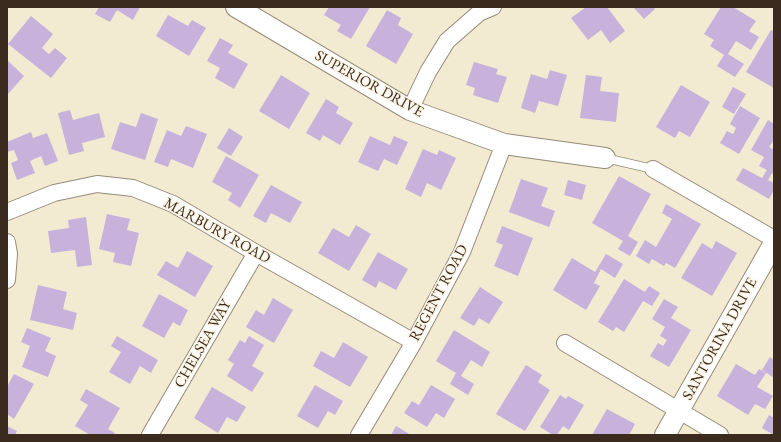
<!DOCTYPE html>
<html>
<head>
<meta charset="utf-8">
<style>
  body { margin:0 }
  #map { position:relative; width:781px; height:442px; overflow:hidden; background:#f2ebd2; font-family:"EB Garamond",serif }
  canvas { display:block }
  .frame { position:absolute; inset:0; border:8px solid #3b2a1e; pointer-events:none }
</style>
</head>
<body>
<div id="map">
<canvas width="781" height="442"></canvas>
<div class="frame"></div>
</div>
<script>
const context = document.querySelector('canvas').getContext('2d');
context.lineJoin = 'round';
function paint(path, color) { context.fillStyle = color; context.fill(path, 'evenodd'); }
const shape = rows => new Path2D(rows.map(r => 'M' + r).join(''));
function stroke(path, color, width, dash) { context.strokeStyle = color; context.lineWidth = width; context.lineCap = dash ? 'butt' : 'round'; context.setLineDash(dash || []); context.stroke(path); }
function drawText(font, color, halo, rows, align = 'center') {
  context.font = font + ' "EB Garamond",serif'; context.lineWidth = 3; context.setLineDash([]); context.textBaseline = 'middle'; context.strokeStyle = halo; context.fillStyle = color; for (const [text, x, y, turn = 0] of rows) {
    context.save(); context.translate(x, y); context.rotate((+turn || 0) * Math.PI / 180); context.textAlign = isNaN(turn) ? turn : align; if (halo) context.strokeText(text, 0, 0); context.fillText(text, 0, 0); context.restore();
  }
}
paint(shape([
  [99,7,140,7,133,20,117,10,110,22,95,14],
  [329,7,370,7,351,39,337,31,341,25,324,15],
  [586,7,607,7,625,31,610,43,601,30,588,40,571,18],
  [633,7,653,7,655,9,644,19],
  [721,7,733,7,756,21,749,31,759,37,751,50,736,41,728,54,744,64,735,77,717,66,724,55,710,46,714,40,704,34],
  [387,10,401,18,398,25,413,34,396,64,366,46],
  [168,15,188,26,192,20,206,28,189,56,156,36],
  [31,16,53,34,42,48,49,54,55,48,67,58,51,78,8,44],
  [771,30,774,31,774,88,746,72],
  [220,38,233,45,228,53,248,64,234,89,215,78,220,68,207,61],
  [7,60,24,76,7,95],
  [474,62,498,69,496,74,507,77,498,103,473,95,475,88,466,85],
  [550,70,567,75,558,106,539,101,535,113,521,108,531,74,547,79],
  [281,75,310,93,289,129,259,111],
  [586,75,602,77,600,91,619,93,616,122,580,118],
  [681,85,710,102,690,137,679,131,675,138,656,127],
  [733,87,746,94,734,114,722,107],
  [326,99,339,107,336,113,353,123,340,145,323,135,320,141,306,133],
  [740,106,760,118,739,154,720,143,727,131,733,134,736,128,730,124],
  [70,110,73,120,99,113,105,137,82,143,84,151,69,155,58,113],
  [141,113,158,119,145,160,111,149,120,122,136,127],
  [768,120,774,124,774,140,769,147,774,150,774,174,772,173,768,180,774,183,774,190,769,199,736,180,743,168,762,178,767,170,759,166,764,157,751,150],
  [186,126,207,134,193,168,171,159,168,167,154,162,167,130,181,136],
  [229,128,243,137,231,156,217,148],
  [31,132,33,138,47,133,58,161,45,166,41,156,30,161,35,173,17,180,11,163,18,160,14,150,7,152,7,142],
  [370,136,390,145,394,136,408,142,397,165,384,159,378,171,358,162],
  [423,149,437,155,439,150,456,158,441,190,427,183,421,197,405,189],
  [226,156,259,175,240,208,228,200,232,193,212,182],
  [619,176,651,194,628,236,638,242,630,256,618,249,623,241,592,223],
  [521,179,548,188,541,206,555,211,549,227,509,212],
  [568,180,586,185,582,200,564,195],
  [271,185,302,202,290,223,271,213,266,223,253,216],
  [666,204,701,224,675,268,666,263,664,266,652,259,649,264,636,256,645,240,656,247,672,219,662,213],
  [107,214,130,219,127,230,139,233,131,266,113,262,115,253,99,249],
  [86,217,92,265,77,267,75,250,51,253,48,231,69,228,68,220],
  [356,225,371,234,349,271,318,253,333,228,349,237],
  [502,226,533,238,518,276,494,266,503,245,496,242],
  [716,241,737,253,712,296,681,278,702,243,712,249],
  [187,251,213,266,195,297,157,275,166,261,178,268],
  [378,252,408,269,396,290,379,281,376,288,362,280],
  [606,254,623,264,615,278,601,269,594,283,600,286,586,310,553,290,572,258,595,272],
  [624,279,645,292,649,286,660,293,652,306,643,301,624,332,616,327,613,331,598,322],
  [38,285,67,292,63,309,77,313,73,330,30,320],
  [480,287,503,302,489,324,479,318,474,326,460,318],
  [159,294,188,310,180,326,173,322,164,338,142,326],
  [273,298,293,310,274,343,246,327,256,310,264,315],
  [664,299,678,307,671,318,691,330,669,367,650,356,658,343,663,346,667,340,660,336,665,327,652,319],
  [27,328,51,338,45,351,56,356,48,377,22,367,30,346,21,342],
  [454,330,490,352,482,367,471,360,461,376,474,384,468,395,450,384,456,373,436,361],
  [117,336,158,360,151,373,140,366,130,384,109,372,121,352,111,346],
  [249,336,264,345,252,366,264,373,252,392,227,376,234,364,228,360,240,340,245,343],
  [343,342,368,357,350,387,313,366,321,351,334,358],
  [770,357,774,360,774,378,762,370],
  [736,364,755,375,759,369,766,373,757,387,773,396,765,409,755,404,748,415,717,396],
  [526,365,542,375,538,382,550,390,525,431,496,414],
  [14,374,34,384,14,419,7,414,7,387],
  [315,385,343,401,335,415,328,411,318,428,297,416],
  [431,385,455,399,444,418,436,413,427,427,404,413,412,401,419,405],
  [212,387,246,407,237,422,227,417,218,433,194,418],
  [86,389,120,408,108,429,115,433,113,435,90,435,75,426,88,405,80,400],
  [560,395,566,399,568,396,584,405,569,430,563,426,557,435,553,435,540,427],
  [607,409,635,424,629,435,592,435],
  [769,415,774,418,774,435,762,428],
  [7,426,17,431,15,435,7,435],
  [396,426,411,435,391,435]
]), '#c6b2db');
const service = shape([
  [605,158,653,169]
]);
const minor = shape([
  [410,110,428,72,447,41,479,13,493,7],
  [653,169,774,239],
  [7,212,54,193,97,184,133,188,173,204,256,253,414,342],
  [7,242,9,254,7,280],
  [565,343,720,435],
  [150,435,256,253],
  [359,435,414,342,462,252,504,144]
]);
const tertiary = shape([
  [236,7,410,110,504,144,605,158],
  [665,435,774,243]
]);
stroke(service, '#968a78', 10);
stroke(minor, '#968a78', 18);
stroke(tertiary, '#968a78', 22);
stroke(service, '#fff', 8);
stroke(minor, '#fff', 16);
stroke(tertiary, '#fff', 20);
drawText('15px', '#3b2a1e', '#fcf5e5', [
  ["SUPERIOR DRIVE",369,84,29],
  ["MARBURY ROAD",217,231,29],
  ["REGENT ROAD",439,293,-62],
  ["SANTORINA DRIVE",720,339,-61],
  ["CHELSEA WAY",203,344,-60]
]);
</script>
</body>
</html>
